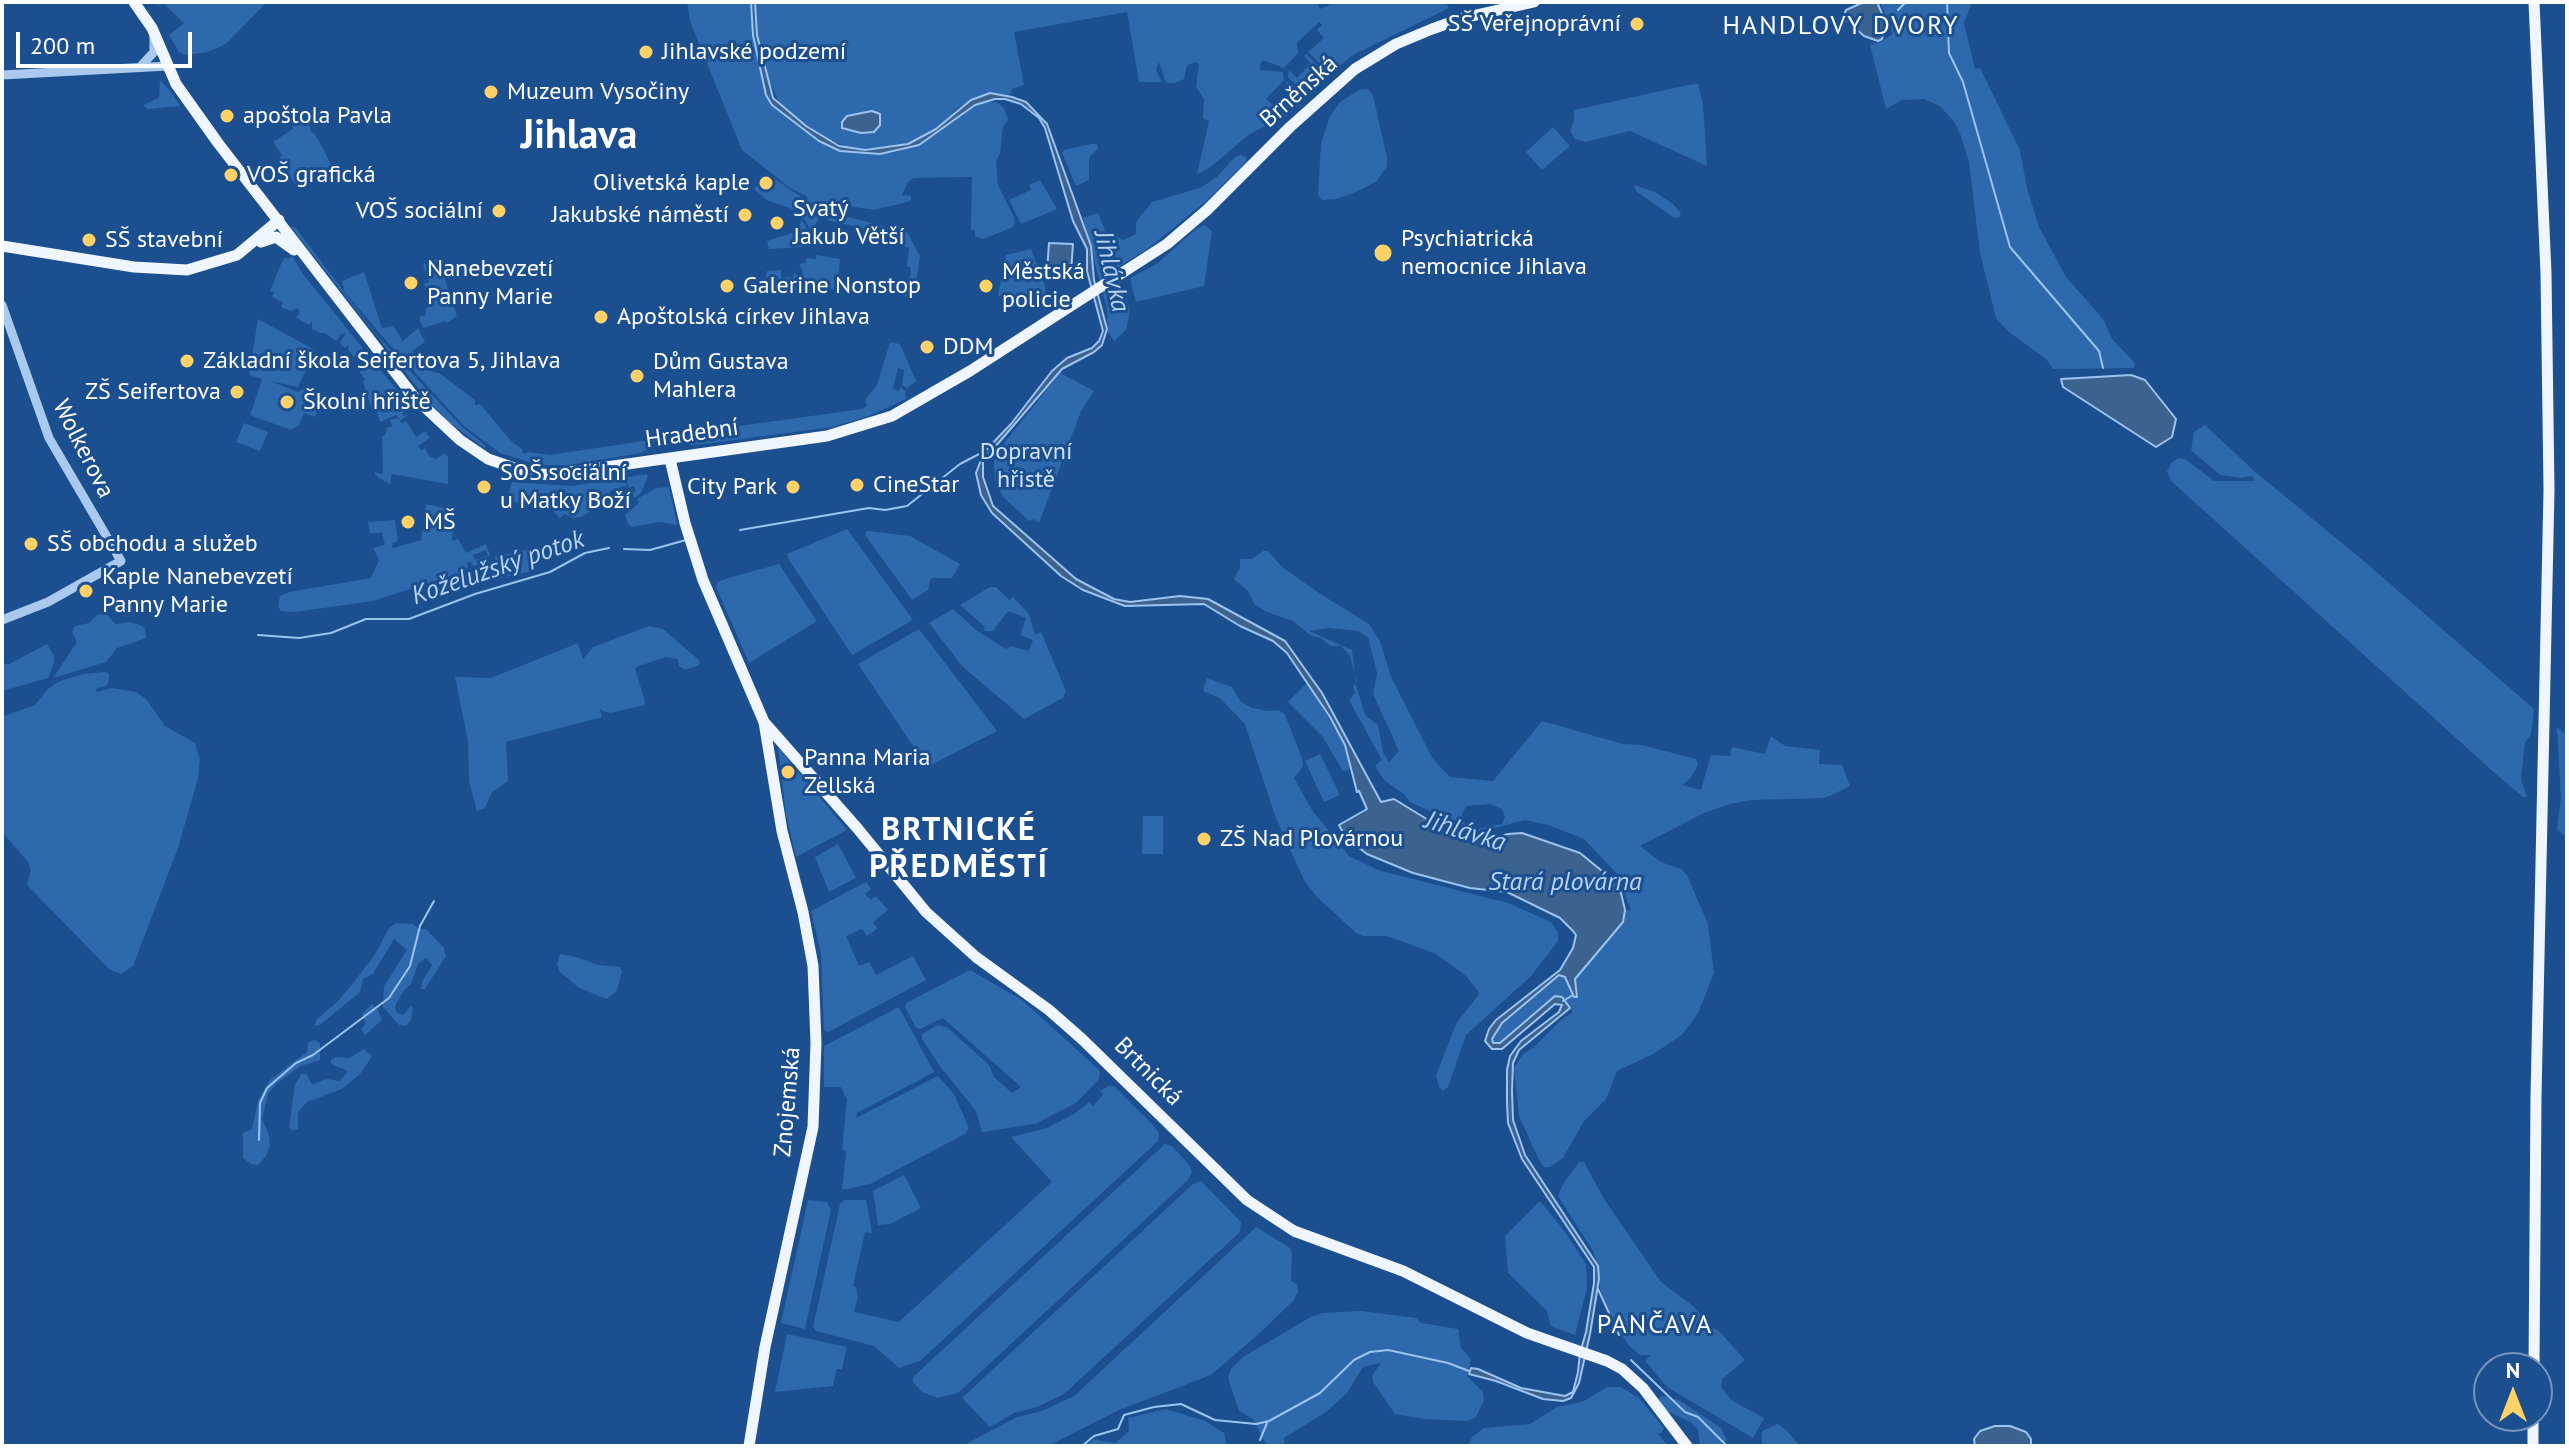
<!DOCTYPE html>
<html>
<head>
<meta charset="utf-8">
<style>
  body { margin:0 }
  #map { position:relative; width:2569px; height:1448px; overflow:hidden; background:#1b4f8f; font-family:"PT Sans",sans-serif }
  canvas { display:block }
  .frame { position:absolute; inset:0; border:4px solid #fff; pointer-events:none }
  .north { position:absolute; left:2473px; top:1352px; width:80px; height:80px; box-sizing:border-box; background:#1b4f8f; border:2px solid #7695bc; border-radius:50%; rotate:0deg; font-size:22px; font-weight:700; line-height:32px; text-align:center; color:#fff }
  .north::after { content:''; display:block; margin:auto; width:28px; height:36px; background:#ffd166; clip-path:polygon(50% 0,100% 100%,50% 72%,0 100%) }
  .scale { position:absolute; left:16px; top:32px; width:176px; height:36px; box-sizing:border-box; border:4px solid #fff; border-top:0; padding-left:10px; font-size:24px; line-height:28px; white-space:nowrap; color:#fff; -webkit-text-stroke:6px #1b4f8f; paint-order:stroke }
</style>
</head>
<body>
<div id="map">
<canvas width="2569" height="1448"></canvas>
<div class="frame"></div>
<div class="north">N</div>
<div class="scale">200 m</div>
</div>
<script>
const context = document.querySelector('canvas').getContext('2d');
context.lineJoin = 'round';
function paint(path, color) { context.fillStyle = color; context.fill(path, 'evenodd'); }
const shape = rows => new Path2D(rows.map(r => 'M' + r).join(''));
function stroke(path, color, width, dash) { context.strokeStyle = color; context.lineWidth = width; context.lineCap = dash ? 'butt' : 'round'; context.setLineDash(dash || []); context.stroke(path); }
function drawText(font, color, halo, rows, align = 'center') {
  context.font = font + ' "PT Sans",sans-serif'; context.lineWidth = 6; context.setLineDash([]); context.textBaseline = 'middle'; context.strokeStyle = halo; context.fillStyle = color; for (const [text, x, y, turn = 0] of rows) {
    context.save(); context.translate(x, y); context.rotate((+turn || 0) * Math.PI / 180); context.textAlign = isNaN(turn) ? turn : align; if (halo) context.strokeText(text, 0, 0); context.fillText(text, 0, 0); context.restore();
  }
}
paint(shape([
  [155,2,267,2,226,44,208,52,185,55,179,52,169,35,184,23,163,3,158,6],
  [687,2,751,2,753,35,766,95,776,109,830,146,880,154,896,152,919,145,981,102,996,102,1004,108,1008,120,1003,127,1000,153,996,161,998,185,1013,215,1015,222,1013,227,983,239,975,236,975,230,971,230,972,177,914,178,908,182,902,195,911,196,911,201,874,210,830,203,827,207,818,204,833,213,907,232,920,256,914,299,903,296,911,272,910,267,907,267,909,248,905,247,905,240,900,241,890,234,830,221,820,215,814,228,814,235,800,212,767,200,754,189,758,184,769,189,772,183,763,178,766,173,806,200,808,197,790,188,742,150,690,21],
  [755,2,1317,2,1320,9,1337,2,1445,2,1449,8,1353,55,1330,74,1308,52,1324,38,1317,30,1322,25,1319,22,1297,43,1298,53,1284,68,1262,60,1260,66,1260,70,1283,72,1284,80,1266,99,1277,109,1293,94,1286,86,1287,81,1306,99,1277,124,1267,126,1263,117,1265,126,1248,135,1211,167,1197,174,1209,121,1203,118,1204,99,1196,87,1199,64,1196,62,1187,65,1184,79,1174,83,1166,83,1159,62,1156,70,1162,82,1139,82,1127,12,1014,32,1024,85,1012,89,1010,95,990,93,977,97,955,110,949,118,936,129,908,144,856,150,827,139,784,109,778,100,765,71,755,22],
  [1880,2,1972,2,1964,23,1975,69,1980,68,2020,150,2027,188,2039,227,2066,277,2103,319,2112,339,2135,363,2134,368,2053,369,2046,359,2009,332,1996,318,1980,253,1969,162,1961,136,1955,123,1940,106,1924,99,1902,100,1886,109,1870,45,1880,42,1893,34],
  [1306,54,1328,76,1308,96,1288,77,1289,70,1297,78,1311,63,1304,56],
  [160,80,171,92,180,106,148,109,143,105,159,98],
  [1693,84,1698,84,1703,104,1707,166,1630,131,1586,142,1575,139,1570,130,1574,121,1574,110],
  [1367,89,1373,95,1387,158,1387,166,1377,181,1358,191,1336,199,1322,200,1318,195,1321,144,1330,116,1340,102,1359,90],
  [308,118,311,132,315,134,332,166,298,188,278,159,282,155,273,142,290,131,293,128,292,124],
  [1553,127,1570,146,1542,170,1526,152],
  [1091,144,1097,144,1098,148,1089,158,1089,180,1076,186,1062,153,1064,150],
  [1241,155,1246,157,1246,162,1206,201,1150,247,1111,272,1122,284,1130,311,1126,330,1114,341,1108,332,1107,309,1083,218,1098,213,1105,230,1123,240,1136,234,1136,222,1152,202,1200,188,1217,177,1235,157],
  [1040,180,1057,209,1021,224,1009,200,1031,190,1029,185],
  [1634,185,1655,192,1673,204,1681,213,1679,218,1673,217,1636,191],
  [802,220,814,241,814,246,769,249,767,241,795,232],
  [1205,225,1212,231,1204,286,1136,302,1130,278,1158,263,1196,229],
  [291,227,295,227,376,334,461,426,486,446,484,448,450,423,428,401],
  [1031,249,1045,286,1047,304,1021,307,1019,295,998,296,1006,255],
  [816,255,840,259,837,290,826,288,825,293,813,292,812,290,795,290,794,295,777,293,778,276,766,277,767,271,781,270,781,278,793,277,794,273,801,276,803,272,799,264,806,263,806,258,816,259],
  [292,256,303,274,365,351,361,354,354,357,348,350,349,345,345,348,340,343,346,333,341,334,336,341,325,333,321,333,312,329,312,321,309,325,296,318,300,312,298,308,291,311,281,307,283,302,272,297,274,292,270,291,281,264,285,257,289,259],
  [438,258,457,316,447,323,445,321,423,328,419,317,426,315,425,310,433,303,424,284,429,282,423,265],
  [364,272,382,328,393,326,403,341,418,328,425,342,412,351,432,368,433,372,439,373,475,400,475,405,480,404,512,442,522,449,523,454,529,452,550,455,656,439,656,442,651,443,648,449,641,453,568,465,539,465,500,453,464,426,388,343,345,292,342,281],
  [258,319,315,350,298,387,270,381,298,392,305,388,313,388,321,396,315,417,304,413,299,425,291,430,250,415,262,379,249,375],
  [890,342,900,344,916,381,907,388,902,385,904,370,898,368,893,389,899,391,900,387,905,391,906,399,869,416,832,427,712,443,694,445,689,445,687,438,682,438,681,434,862,409,867,406,865,400,877,385],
  [372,360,408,403,408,408,402,414,404,416,409,414,400,421,402,424,406,421,416,437,425,431,430,438,418,446,421,450,425,448,429,456,436,459,445,453,448,457,448,484,392,474,390,484,376,476,374,472,383,474,382,436,385,435,387,428,392,426,390,420,396,418,400,420,396,415,380,422,376,410,371,407,363,381,365,380,358,369],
  [1060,373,1094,391,1081,411,1039,523,1034,519,1029,521,1003,497,995,479,994,463,997,452],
  [244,423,268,432,260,451,236,442],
  [2205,425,2253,470,2365,562,2534,709,2531,734,2525,743,2521,779,2527,797,2523,797,2497,775,2171,481,2167,471,2172,462,2179,458,2185,459,2214,481,2255,481,2252,476,2241,478,2220,475,2191,450,2194,432],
  [647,474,648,477,640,494,634,498,632,493,636,491,634,486,629,488,625,479,627,488,624,486,610,491,611,497,606,499,604,495,600,497,604,504,601,505,599,502,589,507,591,511,581,517,574,518,565,514,560,518,554,512,554,508,550,510,547,506,545,508,538,507,507,500,512,482,571,486],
  [669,487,677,525,659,522,632,527,628,524,625,515,639,503,637,499,656,488],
  [426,504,448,509,447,514,452,516,451,522,453,523,452,541,458,539,466,553,486,544,490,555,488,556,486,550,473,555,475,560,486,556,489,561,473,566,471,562,467,563,468,568,460,573,373,601,295,612,281,611,278,607,280,596,290,592,371,578,379,560,373,548,385,545,382,532,370,534,368,522,395,520,398,541,392,543,393,548,421,540],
  [847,529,913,620,852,655,789,560,787,554],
  [867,531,910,536,960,564,952,578,931,578,928,590,912,600,865,535],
  [530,549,535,571,499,578,495,557],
  [1263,551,1268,551,1282,567,1322,595,1369,624,1380,641,1391,677,1433,759,1450,777,1493,781,1542,721,1623,744,1642,745,1696,759,1698,765,1690,779,1682,785,1701,790,1711,755,1730,756,1732,747,1765,754,1771,736,1785,746,1820,750,1819,764,1842,765,1850,786,1834,794,1824,798,1752,800,1730,804,1704,813,1640,846,1661,862,1681,869,1687,875,1708,924,1714,973,1698,1013,1682,1035,1653,1054,1617,1071,1606,1099,1584,1121,1563,1158,1550,1167,1544,1167,1539,1160,1519,1116,1514,1068,1523,1054,1534,1047,1562,1019,1573,1012,1562,997,1549,1000,1500,1043,1493,1043,1492,1036,1503,1023,1559,975,1565,977,1574,997,1578,995,1575,979,1620,925,1625,910,1631,910,1617,874,1584,839,1548,825,1525,820,1484,831,1469,829,1410,802,1404,794,1385,781,1375,766,1382,760,1349,700,1355,693,1353,686,1357,682,1350,656,1341,646,1331,646,1321,638,1310,635,1293,621,1267,612,1254,604,1248,591,1234,579,1240,568,1240,559,1252,559],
  [1329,628,1358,631,1368,637,1377,673,1373,694,1399,751,1389,762,1383,752,1378,725,1365,715,1356,685,1352,650,1309,631],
  [1489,804,1502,809,1505,817,1502,824,1477,829,1465,825,1462,815,1466,806],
  [779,564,817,621,749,663,716,587,718,582,728,578],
  [990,587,996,587,1009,600,1013,597,1029,614,1035,635,1041,632,1066,691,1063,698,1024,719,962,666,929,623,953,609,976,630,1006,649,1011,646,1029,651,1033,640,1020,635,1026,618,1008,611,993,631,985,631,983,629,985,627,960,605],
  [102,614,108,615,115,624,130,622,142,626,145,629,146,638,117,648,106,662,53,678,77,642,72,632,75,626,89,623,97,615],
  [649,626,663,629,700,661,699,665,686,670,679,666,678,659,666,657,639,666,635,668,645,702,644,705,611,713,602,711,599,706,602,717,506,742,508,781,492,792,485,808,477,811,469,781,468,742,455,677,491,678,578,643,583,659,593,647],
  [919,629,997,731,927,767,858,664],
  [47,644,54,656,54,663,48,678,2,691,2,661,5,664,9,664],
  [105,672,109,673,109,681,106,686,97,688,96,692,112,688,136,692,146,699,165,726,195,743,200,760,198,778,178,848,133,966,121,974,109,969,27,885,31,870,28,862,2,832,2,717,35,705,48,689,58,682,83,674],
  [1207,678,1232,687,1241,702,1252,708,1268,711,1279,710,1285,715,1302,758,1303,766,1294,778,1312,810,1349,856,1378,870,1508,903,1551,922,1558,933,1558,941,1531,976,1466,1035,1448,1087,1443,1091,1439,1087,1436,1076,1456,1024,1479,994,1478,991,1465,975,1436,954,1387,936,1363,936,1356,933,1316,896,1304,880,1275,816,1245,724,1220,698,1203,691],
  [1307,683,1345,745,1351,764,1349,770,1343,771,1322,736,1288,702],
  [2557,727,2567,736,2567,838,2557,829,2561,798],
  [778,747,847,830,796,857,786,815],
  [1320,754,1340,795,1324,802,1305,761],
  [1143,816,1163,816,1163,854,1142,854],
  [838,844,856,878,829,892,815,857],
  [866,882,871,889,865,894,871,900,876,896,888,910,873,922,877,929,867,936,862,929,846,936,859,966,869,962,876,975,913,956,926,980,828,1032,824,1030,821,954,811,911],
  [397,923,413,924,419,929,426,929,444,948,446,956,425,989,421,989,422,982,432,965,426,958,418,964,411,984,404,990,395,1006,396,1012,403,1015,411,1006,413,1008,411,1020,406,1026,399,1025,383,1007,384,986,407,950,394,939,373,974,363,979,360,992,320,1025,314,1026,317,1019,338,1001,353,983,374,956,389,928],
  [560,954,576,957,598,965,620,967,622,971,617,991,607,999,579,988,559,971,557,964],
  [970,970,1022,1000,1097,1068,1100,1072,1099,1079,1076,1103,1035,1124,982,1132,976,1111,939,1065,922,1039,922,1034,938,1025,947,1027,989,1065,994,1077,1012,1093,1021,1087,943,1018,920,1029,916,1028,905,1007,906,1003],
  [372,1004,378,1010,382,1020,365,1035,361,1029,366,1023,362,1014],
  [899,1007,934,1072,857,1113,856,1118,938,1076,954,1094,969,1128,965,1134,870,1184,842,1190,846,1152,842,1149,847,1100,841,1087,824,1087,824,1046],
  [314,1040,320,1043,320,1060,301,1066,276,1084,268,1094,262,1119,269,1135,270,1146,266,1156,258,1165,251,1164,243,1158,243,1133,252,1129,258,1101,270,1080,307,1052,308,1043],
  [364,1049,372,1056,361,1073,342,1089,307,1102,298,1112,298,1129,293,1131,289,1128,295,1085,301,1074,306,1074,312,1084,327,1079,340,1081,348,1071,331,1064,331,1060,335,1057,349,1058],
  [1110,1085,1115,1087,1155,1127,1159,1133,1158,1141,920,1361,899,1368,874,1346,816,1331,813,1327,840,1204,844,1200,866,1200,872,1233,865,1232,853,1286,856,1287,858,1297,854,1312,899,1322,1052,1182,1011,1137,1047,1128,1074,1114,1089,1102,1093,1106,1103,1095,1100,1091],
  [1165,1144,1172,1146,1190,1166,1192,1172,1188,1180,958,1393,938,1398,922,1392,913,1382,913,1377],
  [1579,1162,1584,1162,1604,1199,1661,1282,1693,1306,1710,1325,1708,1330,1714,1328,1719,1331,1745,1360,1722,1379,1721,1387,1731,1400,1764,1418,1753,1438,1667,1387,1645,1361,1651,1355,1640,1355,1629,1346,1612,1320,1600,1289,1598,1266,1593,1251,1558,1196,1563,1184],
  [904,1175,921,1208,890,1224,878,1225,873,1191],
  [1201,1181,1241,1222,1240,1232,1064,1394,1037,1407,1014,1413,990,1427,962,1398,1193,1184],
  [808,1200,827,1202,831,1210,805,1329,781,1323],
  [1540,1201,1565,1232,1586,1264,1587,1288,1575,1335,1551,1326,1547,1311,1508,1273,1505,1236],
  [1256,1227,1290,1248,1292,1253,1291,1281,1297,1284,1298,1291,1294,1300,1262,1331,1211,1375,1119,1410,1048,1446,962,1446,1017,1417,1042,1411,1074,1396],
  [1361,1311,1416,1318,1421,1323,1458,1329,1461,1348,1471,1359,1467,1376,1483,1392,1484,1400,1476,1417,1467,1421,1424,1419,1395,1414,1373,1382,1372,1376,1381,1363,1363,1367,1347,1393,1326,1412,1284,1438,1285,1446,1267,1446,1253,1419,1239,1411,1228,1378,1231,1369,1243,1357,1309,1318,1322,1313],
  [787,1334,847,1347,842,1369,837,1369,833,1386,775,1392],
  [1607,1387,1621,1387,1639,1398,1664,1428,1662,1432,1658,1434,1668,1446,1468,1446,1472,1437,1484,1428,1530,1424,1557,1407,1582,1402],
  [1661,1396,1679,1400,1721,1428,1727,1440,1717,1446,1700,1446,1698,1430,1692,1423,1663,1409,1659,1399],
  [1166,1409,1205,1421,1224,1433,1227,1446,1085,1446,1094,1439,1115,1443,1129,1431,1128,1418],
  [1778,1424,1787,1431,1800,1446,1762,1446,1762,1431]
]), '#2e69ad');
const water = shape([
  [751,2,755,2,757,35,773,98,806,126,839,146,865,150,908,144,936,129,971,100,990,93,1012,97,1026,102,1047,124,1091,246,1094,280,1107,329,1102,345,1094,352,1062,369,983,461,983,477,993,506,1076,579,1114,599,1130,602,1180,596,1208,599,1285,641,1322,693,1381,802,1394,799,1438,826,1480,842,1508,834,1522,833,1580,853,1602,871,1621,893,1625,910,1623,922,1575,979,1577,997,1574,997,1565,977,1559,975,1502,1023,1492,1039,1493,1043,1500,1043,1555,996,1562,997,1570,1008,1519,1050,1513,1063,1512,1091,1513,1120,1525,1155,1598,1266,1599,1279,1590,1334,1579,1383,1571,1398,1563,1401,1543,1399,1496,1381,1469,1374,1471,1368,1478,1369,1521,1388,1565,1396,1573,1392,1578,1372,1580,1353,1586,1332,1594,1283,1594,1267,1522,1159,1508,1123,1507,1103,1507,1070,1510,1056,1521,1041,1559,1012,1562,1005,1555,1004,1502,1049,1492,1049,1485,1041,1489,1029,1496,1020,1560,970,1573,948,1576,935,1573,931,1560,918,1507,892,1470,888,1413,873,1367,854,1346,838,1339,825,1367,809,1359,791,1357,792,1345,745,1330,717,1287,653,1273,641,1240,626,1204,604,1125,606,1083,590,1061,576,992,513,981,495,976,473,984,452,1011,424,1052,371,1067,358,1092,348,1099,341,1103,331,1087,271,1087,249,1073,221,1045,128,1039,118,1021,104,1005,99,995,99,975,105,919,145,880,154,840,151,819,141,772,105,766,95,753,35,751,2],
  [1864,2,1877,2,1883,16,1885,30,1882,39,1878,41,1864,36,1843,17,1846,10,1864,2],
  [872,111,880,114,880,125,874,132,861,133,842,128,842,122,847,116,872,111],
  [1049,243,1073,244,1071,272,1047,271,1049,243],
  [2131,375,2145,380,2176,419,2172,437,2156,447,2063,387,2061,379,2131,375],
  [1995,1426,2010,1426,2026,1432,2031,1439,2031,1446,1975,1446,1974,1439,1980,1431,1995,1426]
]);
paint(water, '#3c6290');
stroke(water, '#9cc4f0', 2);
stroke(shape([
  [1947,2,1949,53,1963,82,2010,247,2099,351,2103,368],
  [1898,10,1906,2],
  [740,530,869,508,885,510,907,506,960,464,983,452],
  [624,549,650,550,686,540],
  [258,635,299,638,331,633,366,619,409,619,475,594,550,572,585,553,609,548],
  [1563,1001,1573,995],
  [259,1140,260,1103,267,1088,296,1063,313,1055,389,998,410,966,420,926,434,901],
  [1598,1289,1619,1335],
  [1631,1360,1685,1412,1698,1417,1727,1446],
  [1260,1440,1267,1423],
  [1082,1446,1094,1436,1118,1429,1124,1415,1154,1407,1181,1404,1215,1420,1256,1424,1269,1421,1320,1393,1354,1360,1370,1352,1388,1350,1448,1363,1469,1371]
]), '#9cc4f0', 2);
stroke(shape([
  [140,67,154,52,154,36],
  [2,75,168,66],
  [2,305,49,438,121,561,48,602,2,620]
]), '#a9c9ee', 9);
stroke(shape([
  [134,2,152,28,176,84,218,143,415,398,460,440,488,459,523,471,549,475,827,436,892,416,970,371,1167,244,1207,210,1290,127,1355,69,1396,44,1432,29,1463,18,1534,2],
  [261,242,276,237,294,250],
  [2,246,134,267,187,270,237,255,279,220],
  [670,459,685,523,703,580,764,722,782,831,803,912,813,966,816,1043,813,1127,765,1347,749,1446],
  [764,722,858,829,926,912,976,957,1049,1010,1082,1039,1247,1200,1294,1231,1403,1271,1527,1333,1607,1361,1622,1369,1643,1388,1687,1446],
  [2534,1368,2536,1096,2549,490,2546,273,2534,2],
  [2533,1416,2533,1446]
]), '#f0f6ff', 11);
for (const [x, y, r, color] of [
  [1637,24,8,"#ffd166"],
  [646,52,8,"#ffd166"],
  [491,92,8,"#ffd166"],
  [227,116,8,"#ffd166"],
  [231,175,8,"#ffd166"],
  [766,183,8,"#ffd166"],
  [499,211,8,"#ffd166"],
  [745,215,8,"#ffd166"],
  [777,223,8,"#ffd166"],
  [89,240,8,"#ffd166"],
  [1383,253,10,"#ffd166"],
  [411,283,8,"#ffd166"],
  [727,286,8,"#ffd166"],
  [986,286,8,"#ffd166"],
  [601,317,8,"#ffd166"],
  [927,347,8,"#ffd166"],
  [187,361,8,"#ffd166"],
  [637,376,8,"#ffd166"],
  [237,392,8,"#ffd166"],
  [287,402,8,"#ffd166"],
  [857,485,8,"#ffd166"],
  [484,487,8,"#ffd166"],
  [793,487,8,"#ffd166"],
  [408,522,8,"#ffd166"],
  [31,544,8,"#ffd166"],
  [86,591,8,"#ffd166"],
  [788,772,8,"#ffd166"],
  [1204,839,8,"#ffd166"]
]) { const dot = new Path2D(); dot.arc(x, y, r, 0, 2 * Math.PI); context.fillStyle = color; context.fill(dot); stroke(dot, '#1b4f8f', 3); }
drawText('24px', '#fff', '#1b4f8f', [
  ["SŠ Veřejnoprávní",1621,24,"right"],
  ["Jihlavské podzemí",662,52],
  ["Muzeum Vysočiny",507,92],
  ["apoštola Pavla",243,116],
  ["VOŠ grafická",247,175],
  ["Olivetská kaple",750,183,"right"],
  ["Svatý",793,209],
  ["Jakub Větší",793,237],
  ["VOŠ sociální",483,211,"right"],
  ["Jakubské náměstí",729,215,"right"],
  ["Psychiatrická",1401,239],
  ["nemocnice Jihlava",1401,267],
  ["SŠ stavební",105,240],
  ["Nanebevzetí",427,269],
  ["Panny Marie",427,297],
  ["Městská",1002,272],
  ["policie",1002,300],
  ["Galerine Nonstop",743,286],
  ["Apoštolská církev Jihlava",617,317],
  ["DDM",943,347],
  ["Základní škola Seifertova 5, Jihlava",203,361],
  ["Dům Gustava",653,362],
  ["Mahlera",653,390],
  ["ZŠ Seifertova",221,392,"right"],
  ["Školní hřiště",303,402],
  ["SOŠ sociální",500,473],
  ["u Matky Boží",500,501],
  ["CineStar",873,485],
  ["City Park",777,487,"right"],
  ["MŠ",424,522],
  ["SŠ obchodu a služeb",47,544],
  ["Kaple Nanebevzetí",102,577],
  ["Panny Marie",102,605],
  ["Panna Maria",804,758],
  ["Zellská",804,786],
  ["ZŠ Nad Plovárnou",1220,839]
], 'left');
drawText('24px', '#fff', '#1b4f8f', [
  ["Brněnská",1299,92,-42],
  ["Hradební",692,434,-8],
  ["Wolkerova",83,449,63],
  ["Brtnická",1148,1072,45],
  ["Znojemská",788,1102,-85]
]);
drawText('24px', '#cfe3fa', '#1b4f8f', [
  ["Dopravní",1026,452],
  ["hřistě",1026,480]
]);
context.letterSpacing = '2px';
drawText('26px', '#fff', '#1b4f8f', [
  ["HANDLOVY DVORY",1841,27],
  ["PANČAVA",1655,1326]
]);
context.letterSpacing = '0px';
drawText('italic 26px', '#b5d3f5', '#1b4f8f', [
  ["Jihlávka",1111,271,77],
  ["Koželužský potok",498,568,-19],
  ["Jihlávka",1465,832,17],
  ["Stará plovárna",1565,883]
]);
context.letterSpacing = '2px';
drawText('bold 32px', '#fff', '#1b4f8f', [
  ["BRTNICKÉ",959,831],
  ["PŘEDMĚSTÍ",959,868]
]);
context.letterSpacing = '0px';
drawText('bold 40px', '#fff', '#1b4f8f', [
  ["Jihlava",579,137]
]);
</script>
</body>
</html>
